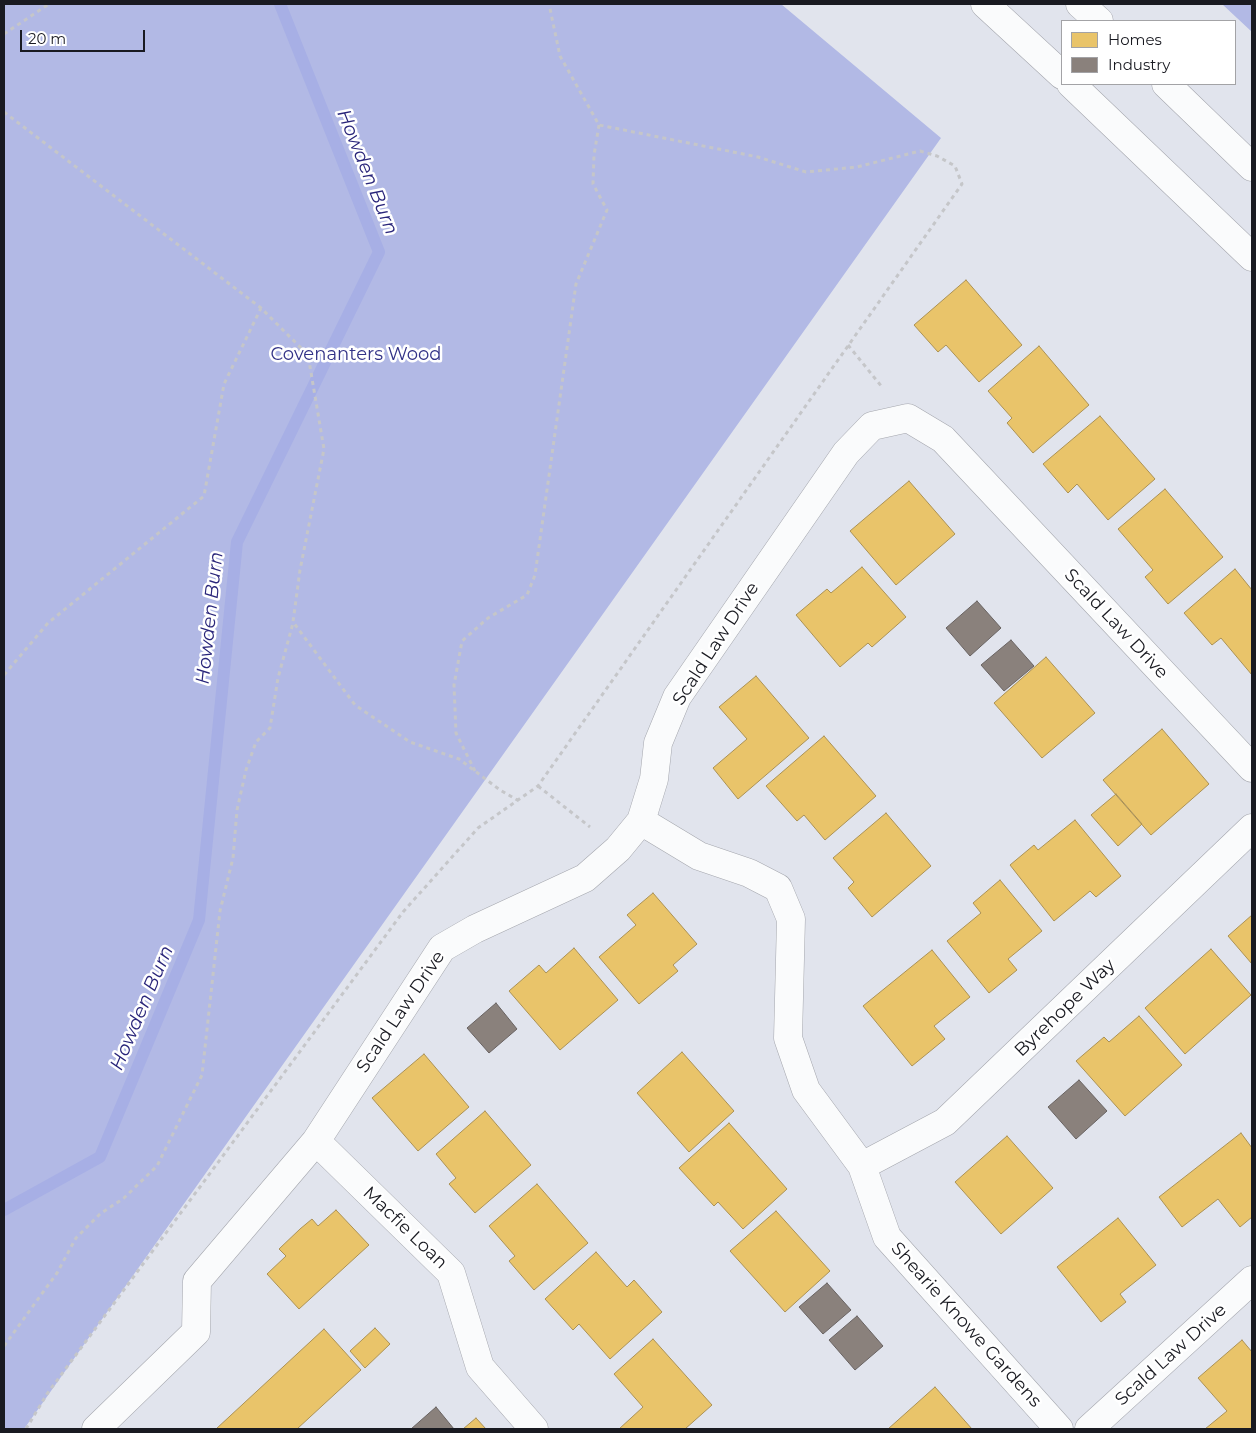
<!DOCTYPE html>
<html>
<head>
<meta charset="utf-8">
<style>
  body { margin:0 }
  #map { position:relative; width:1256px; height:1433px; overflow:hidden; background:#e1e4ed; font-family:Montserrat,sans-serif }
  canvas { display:block }
  .frame { position:absolute; inset:0; border:5px solid #191a21; pointer-events:none }
  .legend { position:absolute; left:1061px; top:20px; width:175px; height:65px; box-sizing:border-box; background:#fff; border:1px solid #a3a3a6; margin:0; padding:6px 9px; list-style:none; font-size:15px; color:#191a21 }
  .legend li { display:flex; align-items:center; gap:10px; height:25px }
  .legend b { width:25px; border:1px solid #a3a3a6 }
  .scale { position:absolute; left:20px; top:30px; width:125px; height:22px; box-sizing:border-box; border:2px solid #191a21; border-top:0; padding-left:6px; font-size:15px; line-height:18px; white-space:nowrap; color:#191a21; -webkit-text-stroke:4px #fff; paint-order:stroke }
</style>
</head>
<body>
<div id="map">
<canvas width="1256" height="1433"></canvas>
<div class="frame"></div>
<ul class="legend">
<li><b style="height:14px;background:#e9c46a"></b>Homes</li>
<li><b style="height:14px;background:#8a817c"></b>Industry</li>
</ul>
<div class="scale">20 m</div>
</div>
<script>
const context = document.querySelector('canvas').getContext('2d');
context.lineJoin = 'round';
function paint(path, color) { context.fillStyle = color; context.fill(path, 'evenodd'); }
const shape = rows => new Path2D(rows.map(r => 'M' + r).join(''));
function stroke(path, color, width, dash) { context.strokeStyle = color; context.lineWidth = width; context.lineCap = dash ? 'butt' : 'round'; context.setLineDash(dash || []); context.stroke(path); }
function drawText(font, color, halo, rows, align = 'center') {
  context.font = font + ' Montserrat,sans-serif'; context.lineWidth = 5; context.setLineDash([]); context.textBaseline = 'middle'; context.strokeStyle = halo; context.fillStyle = color; for (const [text, x, y, turn = 0] of rows) {
    context.save(); context.translate(x, y); context.rotate((+turn || 0) * Math.PI / 180); context.textAlign = isNaN(turn) ? turn : align; if (halo) context.strokeText(text, 0, 0); context.fillText(text, 0, 0); context.restore();
  }
}
paint(shape([
  [4,4,781,4,941,138,24,1429,4,1429],
  [1222,4,1252,4,1252,32]
]), '#b2b9e5');
const homes = shape([
  [966,280,1022,345,979,382,946,345,938,352,914,325,966,280],
  [1039,346,1089,405,1033,453,1007,423,1012,418,988,391,1039,346],
  [1100,416,1155,479,1108,520,1077,484,1068,493,1043,464,1100,416],
  [909,481,955,534,896,585,850,531,909,481],
  [1165,489,1223,557,1168,604,1145,577,1153,570,1118,529,1165,489],
  [862,567,906,617,872,647,868,643,840,667,796,615,827,589,831,593,862,567],
  [1235,569,1252,590,1252,675,1221,638,1212,645,1184,613,1235,569],
  [1046,657,1095,713,1042,758,994,703,1046,657],
  [756,676,809,738,738,799,713,768,747,739,719,707,756,676],
  [1162,729,1209,784,1151,835,1103,780,1162,729],
  [824,736,876,796,825,840,804,815,797,821,766,786,824,736],
  [1116,794,1142,824,1118,846,1091,815,1116,794],
  [886,813,931,866,872,917,848,888,854,882,833,858,886,813],
  [1075,820,1121,876,1096,897,1090,891,1054,921,1010,865,1034,845,1038,850,1075,820],
  [1000,880,1042,931,1008,959,1017,970,989,993,947,941,981,913,973,903,1000,880],
  [653,893,697,944,673,965,678,971,639,1004,599,957,636,925,627,915,653,893],
  [1252,915,1252,964,1228,936,1252,915],
  [574,948,618,1000,560,1050,509,991,539,965,546,973,574,948],
  [1211,949,1251,995,1185,1054,1145,1008,1211,949],
  [932,950,970,997,934,1026,945,1039,912,1066,863,1006,932,950],
  [1139,1016,1182,1065,1125,1116,1076,1061,1104,1037,1109,1042,1139,1016],
  [682,1052,734,1111,689,1152,637,1093,682,1052],
  [424,1054,469,1107,418,1151,372,1098,424,1054],
  [485,1111,531,1165,475,1213,449,1184,456,1178,436,1154,485,1111],
  [729,1123,787,1189,743,1229,718,1202,714,1206,679,1168,729,1123],
  [1241,1133,1252,1148,1252,1217,1240,1227,1218,1199,1182,1227,1159,1197,1241,1133],
  [1007,1136,1053,1188,1001,1234,955,1182,1007,1136],
  [537,1184,588,1243,534,1290,509,1261,515,1256,489,1226,537,1184],
  [336,1210,369,1245,299,1309,267,1274,286,1256,279,1249,300,1229,312,1219,318,1226,336,1210],
  [776,1211,830,1271,785,1312,730,1251,776,1211],
  [1118,1218,1156,1265,1120,1294,1126,1302,1101,1322,1057,1267,1118,1218],
  [596,1252,627,1287,634,1280,662,1312,610,1359,579,1324,573,1330,545,1299,596,1252],
  [375,1328,390,1344,365,1368,350,1351,375,1328],
  [324,1329,361,1370,297,1429,216,1429,324,1329],
  [653,1339,712,1405,685,1429,619,1429,643,1407,614,1374,653,1339],
  [1242,1340,1252,1352,1252,1429,1205,1429,1227,1411,1198,1378,1242,1340],
  [935,1387,972,1429,888,1429,935,1387],
  [476,1418,486,1429,463,1429,476,1418]
]);
paint(homes, '#e9c46a');
stroke(homes, '#ab9154', 1);
const industry = shape([
  [977,601,1001,628,970,656,946,628,977,601],
  [1011,640,1034,666,1004,691,981,665,1011,640],
  [496,1003,517,1029,489,1053,467,1028,496,1003],
  [1079,1080,1107,1111,1076,1139,1048,1107,1079,1080],
  [827,1283,851,1310,823,1334,799,1307,827,1283],
  [857,1316,883,1346,855,1370,829,1340,857,1316],
  [436,1407,454,1429,411,1429,436,1407]
]);
paint(industry, '#8a817c');
stroke(industry, '#686261', 1);
stroke(shape([
  [4,1210,100,1157,199,920,237,542,379,252,280,4]
]), '#a7afe5', 12);
const street = shape([
  [641,821,699,856,749,873,778,888,791,919,788,1038,806,1090,862,1166,887,1237,1059,1429],
  [316,1141,451,1273,480,1367,534,1429],
  [862,1166,945,1122,1252,828],
  [96,1429,196,1332,197,1281,316,1141,442,948,475,929,585,878,618,849,641,821,654,779,658,743,677,697,846,453,872,426,908,418,943,439,1252,768],
  [1089,1429,1252,1280]
]);
const highway = shape([
  [985,4,1062,75],
  [1080,4,1099,21],
  [1071,84,1252,257],
  [1166,84,1252,167]
]);
stroke(street, '#a4a6ad', 29);
stroke(highway, '#a4a6ad', 29);
stroke(shape([
  [4,34,49,4],
  [4,112,261,308,308,355,324,449,300,570,293,622,355,705,410,742,459,759,500,790,519,801],
  [848,345,882,387],
  [4,675,48,623,204,496,224,384,261,308],
  [475,771,456,733,454,685,462,641,488,618,527,595,535,575,576,284,607,210,593,184,594,155,599,125],
  [538,786,590,827],
  [4,1346,57,1273,76,1238,100,1214,124,1198,157,1166,202,1075,220,911,233,858,237,810,246,770,256,742,270,728,278,678,293,623],
  [26,1429,47,1394,403,912,478,828,538,786,962,184,955,166,937,156,920,151,857,167,806,172,758,157,599,125,560,56,549,4]
]), '#c5c6c9', 3, [4, 4]);
stroke(street, '#fafbfc', 28);
stroke(highway, '#fafbfc', 28);
drawText('18px', '#323287', '#fff', [
  ["Covenanters Wood",356,355]
]);
drawText('18px', '#191a21', '#fff', [
  ["Scald Law Drive",1116,624,47],
  ["Scald Law Drive",716,644,-57],
  ["Byrehope Way",1065,1008,-44],
  ["Scald Law Drive",401,1012,-56],
  ["Macfie Loan",405,1228,44],
  ["Shearie Knowe Gardens",966,1325,48],
  ["Scald Law Drive",1171,1355,-42]
]);
drawText('italic 19px', '#29257a', '#fff', [
  ["Howden Burn",367,172,68],
  ["Howden Burn",210,618,-84],
  ["Howden Burn",142,1008,-67]
]);
</script>
</body>
</html>
